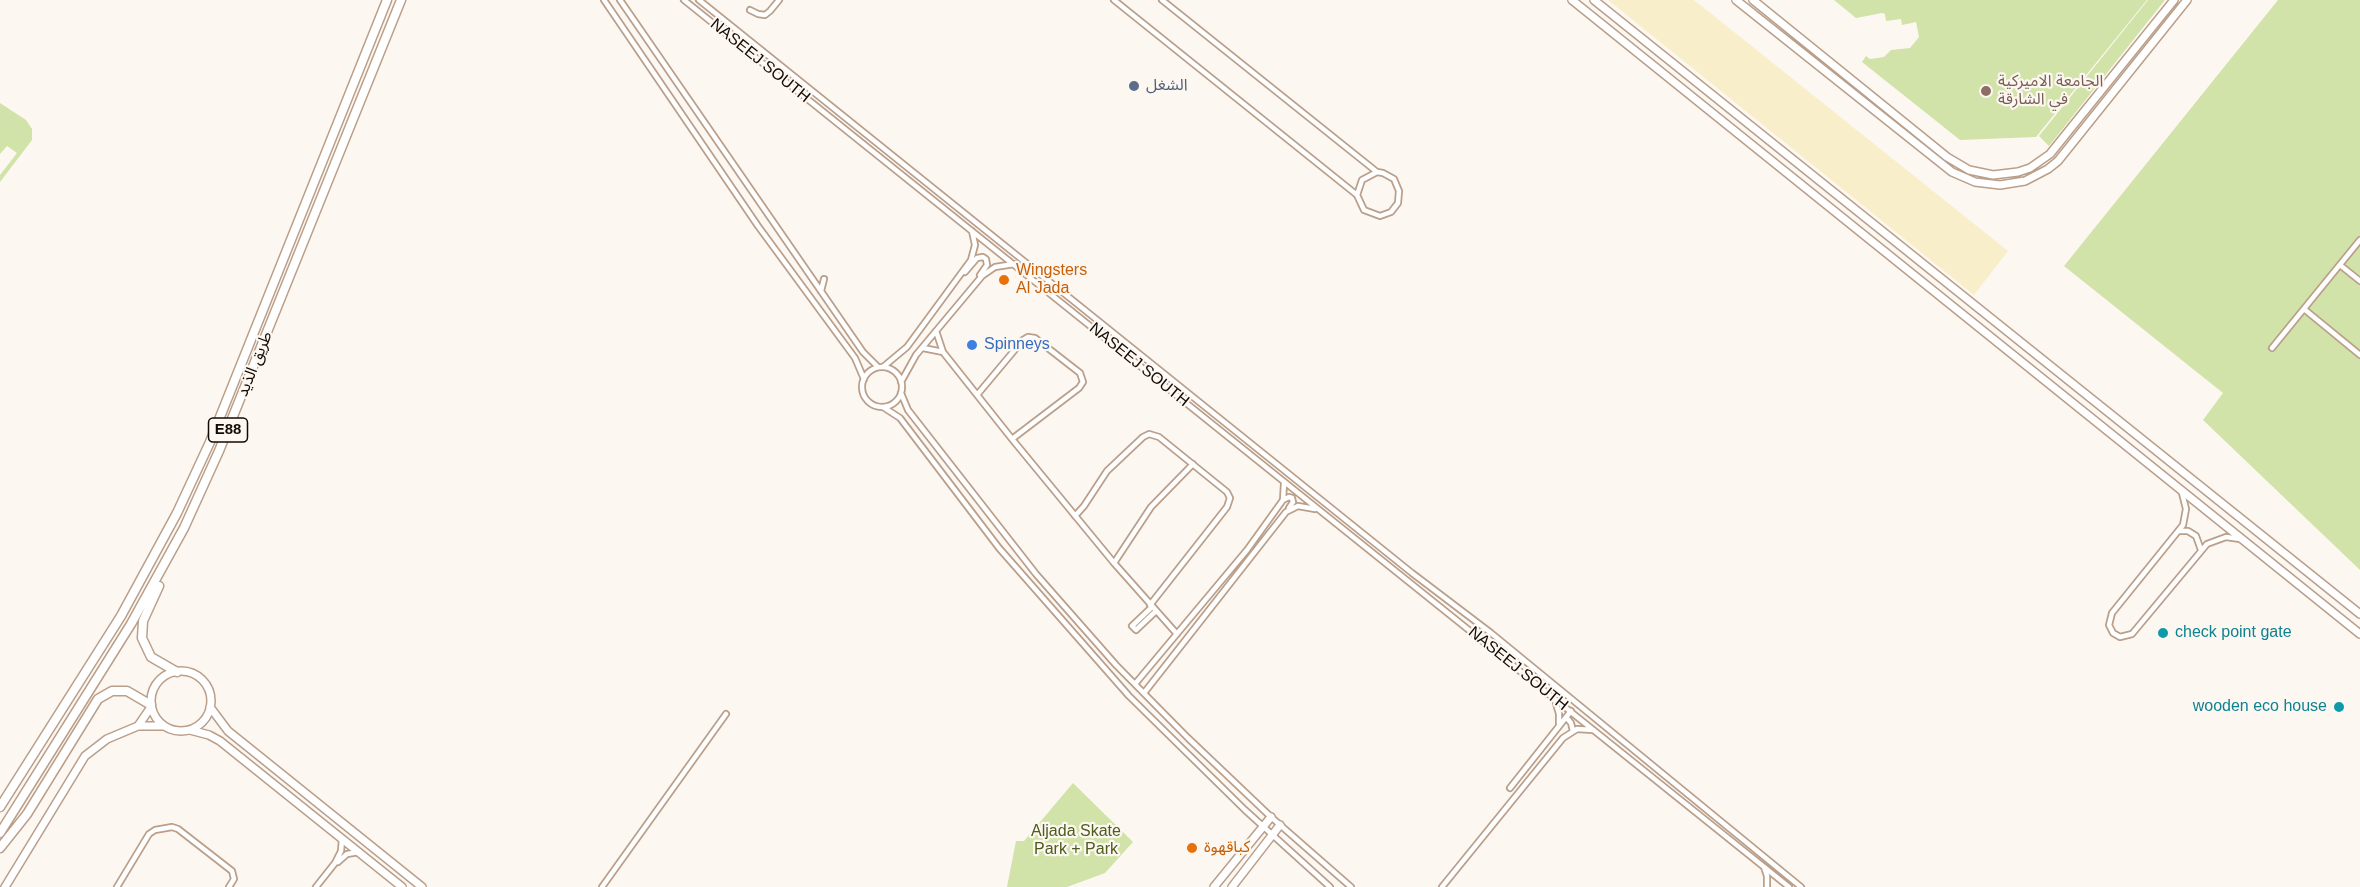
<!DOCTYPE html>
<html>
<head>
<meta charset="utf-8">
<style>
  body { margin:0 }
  canvas { display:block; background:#fdf7f2 }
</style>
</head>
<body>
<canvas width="2360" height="887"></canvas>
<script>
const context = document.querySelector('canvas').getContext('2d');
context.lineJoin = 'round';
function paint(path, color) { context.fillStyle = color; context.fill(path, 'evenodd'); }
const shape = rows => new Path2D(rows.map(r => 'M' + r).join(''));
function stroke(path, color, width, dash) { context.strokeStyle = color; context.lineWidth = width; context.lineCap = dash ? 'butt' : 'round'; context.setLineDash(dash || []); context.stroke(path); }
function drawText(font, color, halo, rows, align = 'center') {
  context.font = font + ' Arial,"Noto Sans Arabic",sans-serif'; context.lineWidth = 4.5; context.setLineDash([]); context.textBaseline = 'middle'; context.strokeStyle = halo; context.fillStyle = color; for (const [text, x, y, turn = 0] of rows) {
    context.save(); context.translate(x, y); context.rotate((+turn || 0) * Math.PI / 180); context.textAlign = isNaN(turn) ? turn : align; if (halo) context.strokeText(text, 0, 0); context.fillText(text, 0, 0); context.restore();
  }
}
paint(shape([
  [1834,0,2147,0,2036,137,1960,140,1862,62,1866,56,1870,59,1884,57,1891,50,1910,48,1919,37,1916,22,1902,25,1901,19,1886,21,1885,14,1882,13,1856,18],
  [2148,0,2165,0,2049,146,2039,136],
  [2278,0,2360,0,2360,570,2203,420,2223,393,2064,266],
  [0,103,26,120,32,129,32,140,0,182,0,175,17,153,7,146,0,154],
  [1073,783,1133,842,1105,873,1067,887,1007,887,1016,841,1024,841]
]), '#d1e3a8');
paint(shape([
  [1608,0,1694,0,2008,251,1974,295]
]), '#f8eec9');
const street = shape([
  [604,0,758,226,855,358,864,379],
  [620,0,863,352,878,367],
  [684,0,1789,887],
  [699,0,1412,573,1491,633,1801,887],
  [1114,0,1357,195],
  [1162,0,1377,172,1383,173,1394,179,1399,191,1398,203,1391,212,1380,216,1364,210,1357,195,1362,180,1377,172],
  [750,10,758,14,765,15,770,11,779,0],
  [2340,265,2360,281],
  [965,272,977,258,983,257,986,259,987,265,980,275],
  [821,291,824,279],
  [2304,309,2360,355],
  [936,331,943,352,1012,439,1114,563,1177,634],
  [923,348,943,352],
  [2272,348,2360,240],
  [883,367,907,347,971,260,975,245,972,231],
  '862 387a20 20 0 1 1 40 0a20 20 0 1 1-40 0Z',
  [901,382,916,355,982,276,995,267,1014,264],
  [901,393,908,410,1036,574,1116,665,1188,738,1271,817,1351,887],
  [977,395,1023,340,1028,337,1035,338,1080,373,1083,382,1079,388,1012,439],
  [883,407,900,418,999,548,1129,696,1245,810,1330,887],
  [2182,493,2186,509,2183,525,2112,613,2109,625,2113,633,2120,637,2132,634,2207,544,2226,537,2240,539],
  [1283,500,1289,497,1292,498,1293,502,1289,508],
  [1075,516,1084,506,1107,471,1143,437,1149,434,1159,437,1227,492,1230,498,1227,507,1150,605],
  [2179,531,2188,531,2196,536,2201,550],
  [1114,563,1151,507,1193,464],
  [1152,607,1132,626,1136,630,1156,611],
  [1135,684,1247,550,1283,500,1284,483],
  [1144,693,1286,512,1298,506,1315,509],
  [1555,700,1559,714,1559,724],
  [1566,717,1571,723,1573,731],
  [1510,788,1571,711],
  [338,862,347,854,359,852],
  [1764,867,1767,876,1767,887],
  [117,887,149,834,155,830,172,827,178,829,232,871,234,879,229,887],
  [316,887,335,863,341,851,342,839],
  [602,887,726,714],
  [1442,887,1563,738,1577,729,1593,730]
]);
const secondary = shape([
  [1572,0,2360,634],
  [1594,0,2360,614],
  [1736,0,1952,172,1975,182,2000,185,2025,181,2048,169,2058,161,2187,0],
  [1753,0,1947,157,1969,170,1993,175,2018,172,2030,168,2050,154,2174,0],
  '151 701a30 30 0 1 1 60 0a30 30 0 1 1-60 0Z',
  [210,707,228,731,422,887],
  [138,726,151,707],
  [190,730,209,735,220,741,402,887],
  [5,887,85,756,107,739,138,726,164,726],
  [1214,887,1271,817],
  [1232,887,1280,825]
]);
const highway = shape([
  [159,586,143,621,142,638,151,657,177,672],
  [0,807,121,616,177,513,210,442,387,0],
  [0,833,131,624,184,528,219,451,401,0],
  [0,848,27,814,98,699,112,691,127,691,151,705]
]);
stroke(street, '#ba9f8a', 8);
stroke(secondary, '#ba9f8a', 10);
stroke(highway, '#ba9f8a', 11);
stroke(street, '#fff', 4.5);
stroke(secondary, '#fff', 7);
stroke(highway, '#fff', 8);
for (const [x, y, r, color] of [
  [1134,86,6,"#5c6f8a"],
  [1986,91,6,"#8d6e63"],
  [1004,280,6,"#e8710a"],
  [972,345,6,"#3f7fe0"],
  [2163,633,6,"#0f9aa8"],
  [2339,707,6,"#0f9aa8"],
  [1192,848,6,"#e8710a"]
]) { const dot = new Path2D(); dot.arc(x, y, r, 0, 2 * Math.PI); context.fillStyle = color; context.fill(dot); stroke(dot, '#fdf7f2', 2); }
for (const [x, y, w] of [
  [228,430,39]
]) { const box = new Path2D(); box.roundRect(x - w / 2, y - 12, w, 24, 4.5); context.fillStyle = '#fdf7f2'; context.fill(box); stroke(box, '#130a04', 1.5); }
drawText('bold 15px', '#130a04', null, [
  ["E88",228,430]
]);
drawText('16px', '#130a04', '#fdf7f2', [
  ["NASEEJ SOUTH",760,61,39],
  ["طريق الذيد",255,364,-68],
  ["NASEEJ SOUTH",1139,365,39],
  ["NASEEJ SOUTH",1518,669,39]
]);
drawText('16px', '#785e54', '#fdf7f2', [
  ["الجامعة الاميركية",1998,82],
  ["في الشارقة",1998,100]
], 'left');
drawText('16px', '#4e5e75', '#fdf7f2', [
  ["الشغل",1146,86]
], 'left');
drawText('16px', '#c56008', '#fdf7f2', [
  ["Wingsters",1016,271],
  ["Al Jada",1016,289],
  ["كباقهوة",1204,848]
], 'left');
drawText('16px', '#366cbe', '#fdf7f2', [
  ["Spinneys",984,345]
], 'left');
drawText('16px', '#0d838f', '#fdf7f2', [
  ["check point gate",2175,633],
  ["wooden eco house",2327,707,"right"]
], 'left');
drawText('16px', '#4d5d1d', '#fdf7f2', [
  ["Aljada Skate",1076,832],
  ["Park + Park",1076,850]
]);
</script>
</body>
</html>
